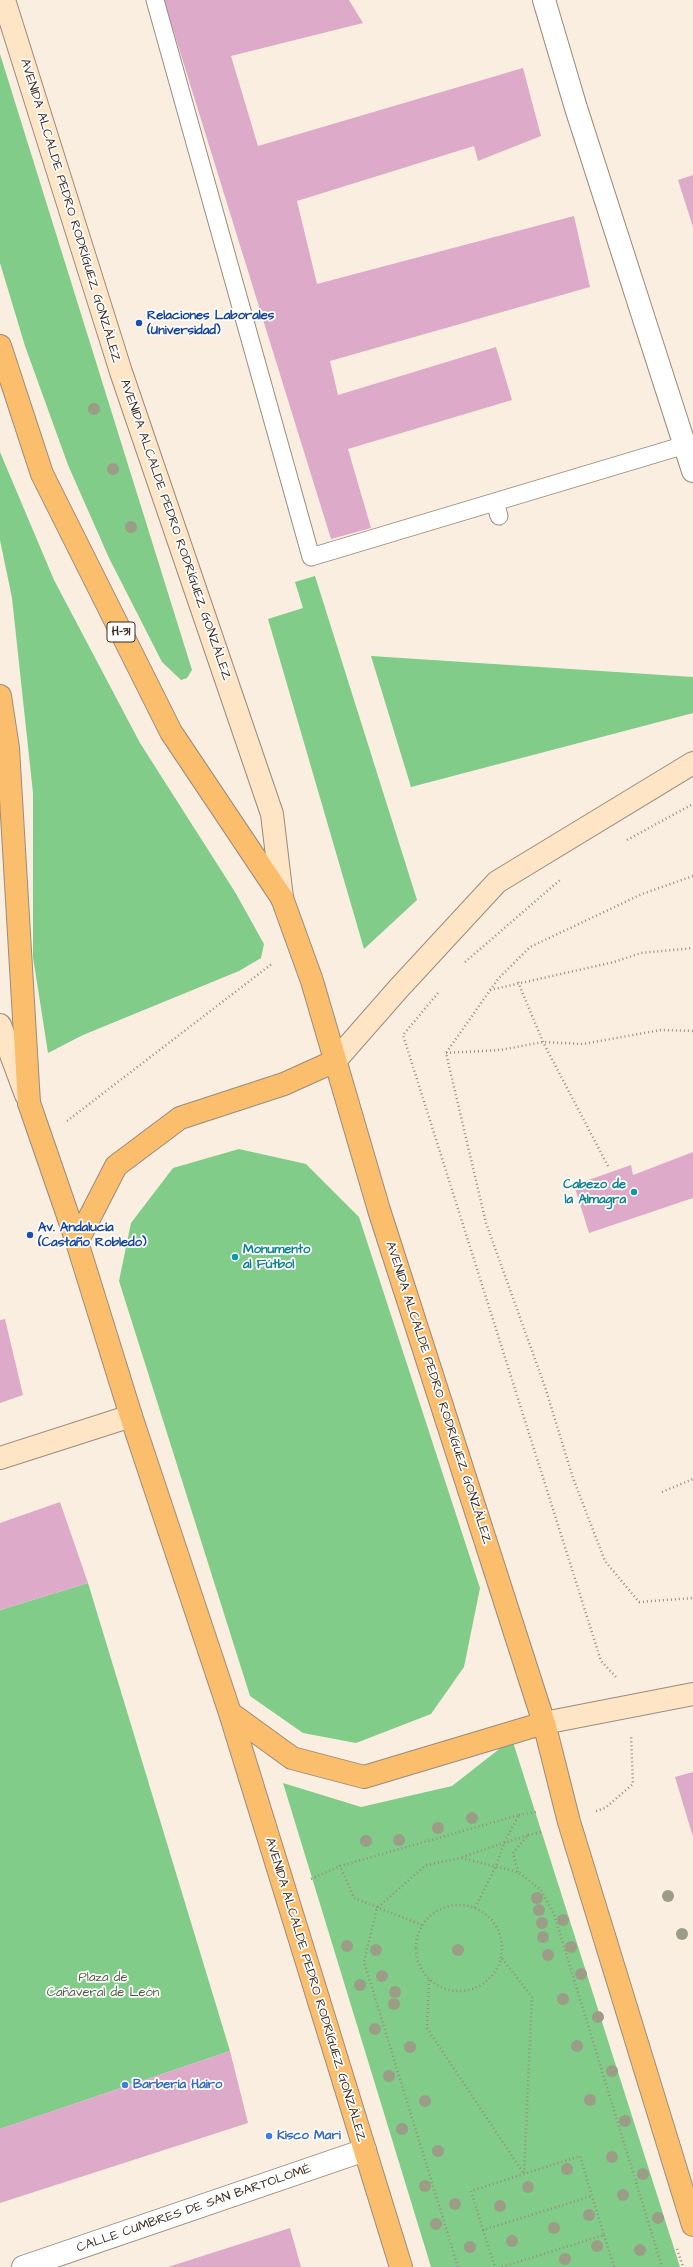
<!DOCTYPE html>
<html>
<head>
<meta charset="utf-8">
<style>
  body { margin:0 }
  canvas { display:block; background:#f9eee0 }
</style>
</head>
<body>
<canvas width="693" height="2267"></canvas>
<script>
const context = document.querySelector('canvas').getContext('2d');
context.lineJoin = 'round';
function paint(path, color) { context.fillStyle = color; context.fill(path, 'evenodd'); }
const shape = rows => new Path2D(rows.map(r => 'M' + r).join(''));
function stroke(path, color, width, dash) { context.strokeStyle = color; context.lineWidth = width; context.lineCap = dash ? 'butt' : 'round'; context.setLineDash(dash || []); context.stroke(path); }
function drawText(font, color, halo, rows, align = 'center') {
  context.font = font + ' "Architects Daughter",sans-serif'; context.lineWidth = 3.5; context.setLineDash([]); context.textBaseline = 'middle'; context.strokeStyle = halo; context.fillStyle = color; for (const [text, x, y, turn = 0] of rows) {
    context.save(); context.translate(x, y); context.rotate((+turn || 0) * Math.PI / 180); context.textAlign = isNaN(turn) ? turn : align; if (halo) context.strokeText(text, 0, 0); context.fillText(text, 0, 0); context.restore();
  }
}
paint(shape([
  [0,54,192,670,187,678,181,680,162,662,109,558,68,465,25,346,0,263],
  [0,452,54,580,140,743,235,892,264,944,261,958,239,971,83,1035,48,1053,33,957,33,793,12,598,0,540],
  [315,576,417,900,364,949,268,619,303,608,295,582],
  [371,656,693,677,693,713,411,787],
  [239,1149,306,1164,359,1217,480,1588,464,1667,431,1714,356,1743,303,1733,250,1696,119,1281,131,1223,173,1168],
  [88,1583,230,2051,0,2129,0,1610],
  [512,1739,680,2267,431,2267,283,1783,361,1807,452,1786]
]), '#81cc89');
paint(shape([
  [164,0,349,0,363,23,231,56,258,146,523,68,541,136,478,161,474,146,297,201,317,284,574,216,590,287,330,361,338,395,496,347,512,400,348,449,371,528,331,539],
  [693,175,693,227,678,180],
  [693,1152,693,1198,589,1233,574,1185,631,1165,633,1175],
  [5,1319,23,1395,0,1403,0,1320],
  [60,1502,88,1583,0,1610,0,1523],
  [693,1772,693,1837,675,1777],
  [230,2051,248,2123,0,2203,0,2129],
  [290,2228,301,2267,168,2267]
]), '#deaaca');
const lane = shape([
  [155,0,311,557,685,445],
  [495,502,499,516]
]);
const street = shape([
  [544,0,576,108,693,471],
  [23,2267,365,2150]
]);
const secondary = shape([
  [4,0,121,372,272,814,282,898],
  [0,1025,26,1095],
  [335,1061,399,988,497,882,693,763],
  [0,1458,131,1416],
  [544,1723,693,1694]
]);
const primary = shape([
  [282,898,312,981,379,1210,544,1723,569,1822,693,2225],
  [29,1103,77,1242,131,1416,230,1713,401,2267],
  [77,1242,116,1166,180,1118,284,1084,335,1061],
  [230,1713,292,1758,364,1777,544,1723]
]);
const highway = shape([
  [0,346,42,474,171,732,282,898],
  [0,696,8,748,29,1103]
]);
stroke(lane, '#9a8c7f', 19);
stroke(street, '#9a8c7f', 24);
stroke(secondary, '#9a8c7f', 24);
stroke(primary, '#9a8c7f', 24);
stroke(highway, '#9a8c7f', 24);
stroke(shape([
  [627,840,693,804],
  [693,876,642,894,530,947,498,979,446,1053,486,1223,545,1387,573,1478,605,1561,639,1602,693,1598],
  [465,962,560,880],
  [518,982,543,1042,609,1168],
  [490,990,614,962,641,953,693,948],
  [438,993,403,1035,601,1661,617,1678],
  [446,1053,500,1050,543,1042,583,1044,661,1030,693,1031],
  [67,1121,273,963],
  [662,1492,693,1479],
  [596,1811,605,1808,633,1784,631,1735],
  [519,1815,536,1812],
  [528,1835,541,1832],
  [462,1857,528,1835,513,1853,518,1872],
  [311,1879,340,1866],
  '416 1948a43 43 0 1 1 86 0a43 43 0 1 1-86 0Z',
  [422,1925,354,1898,340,1866,519,1815,504,1843,496,1866,475,1908],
  [429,1980,427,2028,524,2174,532,1997,501,1957],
  [483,2230,495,2267],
  [604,2235,614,2267],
  [677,2249,683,2267],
  [458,2267,364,1962,377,1908,426,1865,461,1858,518,1872,541,1890,554,1914,662,2267],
  [502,2267,604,2235,592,2196,580,2156,471,2191,483,2230,592,2196]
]), '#9a8c7f', 2.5, [1, 3]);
stroke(lane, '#fff', 17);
stroke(street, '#fff', 22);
stroke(secondary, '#fde5c5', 22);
stroke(primary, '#fabe6d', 22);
stroke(highway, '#fabe6d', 22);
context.fillStyle = '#9c9d87';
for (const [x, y] of [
  [94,409],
  [113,469],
  [131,527],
  [472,1818],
  [438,1828],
  [399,1840],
  [366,1841],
  [668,1896],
  [537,1898],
  [539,1910],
  [563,1920],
  [542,1923],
  [682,1934],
  [543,1937],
  [347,1946],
  [571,1947],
  [376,1950],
  [458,1950],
  [548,1955],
  [581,1974],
  [382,1976],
  [360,1985],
  [395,1992],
  [563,1999],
  [394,2004],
  [598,2017],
  [375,2029],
  [577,2046],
  [410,2047],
  [612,2071],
  [389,2076],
  [590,2100],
  [425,2101],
  [625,2121],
  [402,2129],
  [438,2151],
  [612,2157],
  [567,2169],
  [643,2174],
  [425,2186],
  [528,2187],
  [623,2195],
  [455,2204],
  [500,2206],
  [589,2215],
  [658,2218],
  [436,2224],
  [554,2228],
  [512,2241],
  [597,2246],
  [470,2247],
  [640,2250],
  [565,2259]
]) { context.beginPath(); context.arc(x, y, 6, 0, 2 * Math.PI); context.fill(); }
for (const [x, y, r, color] of [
  [139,323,4,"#1a4fb4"],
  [634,1192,4,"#0f9aa8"],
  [30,1235,4,"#1a4fb4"],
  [235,1257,4,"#0f9aa8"],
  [125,2085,4,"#3f7fe0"],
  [269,2136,4,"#3f7fe0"]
]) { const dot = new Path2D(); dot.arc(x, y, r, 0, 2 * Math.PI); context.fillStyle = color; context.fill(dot); stroke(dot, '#fff', 1.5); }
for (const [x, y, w] of [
  [121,632,28]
]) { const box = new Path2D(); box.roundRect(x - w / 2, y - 10, w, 20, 3); context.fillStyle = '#fff'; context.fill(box); stroke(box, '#3b2a1e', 1); }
drawText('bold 12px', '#3b2a1e', null, [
  ["H-31",121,632]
]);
drawText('13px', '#3b2a1e', '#fff', [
  ["AVENIDA ALCALDE PEDRO RODRÍGUEZ GONZÁLEZ",70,211,73],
  ["AVENIDA ALCALDE PEDRO RODRÍGUEZ GONZÁLEZ",175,530,71],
  ["AVENIDA ALCALDE PEDRO RODRÍGUEZ GONZÁLEZ",438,1393,72],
  ["AVENIDA ALCALDE PEDRO RODRÍGUEZ GONZÁLEZ",315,1990,73],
  ["CALLE CUMBRES DE SAN BARTOLOMÉ",194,2209,-19]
]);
drawText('bold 13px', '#164399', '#fff', [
  ["Relaciones Laborales",147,316],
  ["(Universidad)",147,331],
  ["Av. Andalucía",38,1228],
  ["(Castaño Robledo)",38,1243]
], 'left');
drawText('bold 13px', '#0d838f', '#fff', [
  ["Cabezo de",626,1185],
  ["la Almagra",626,1200],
  ["Monumento",243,1250,"left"],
  ["al Fútbol",243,1265,"left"]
], 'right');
drawText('13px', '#505b3e', '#fff', [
  ["Plaza de",103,1978],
  ["Cañaveral de León",103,1993]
]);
drawText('bold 13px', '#366cbe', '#fff', [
  ["Barbería Hairo",133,2085],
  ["Kisco Mari",277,2136]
], 'left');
</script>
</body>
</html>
